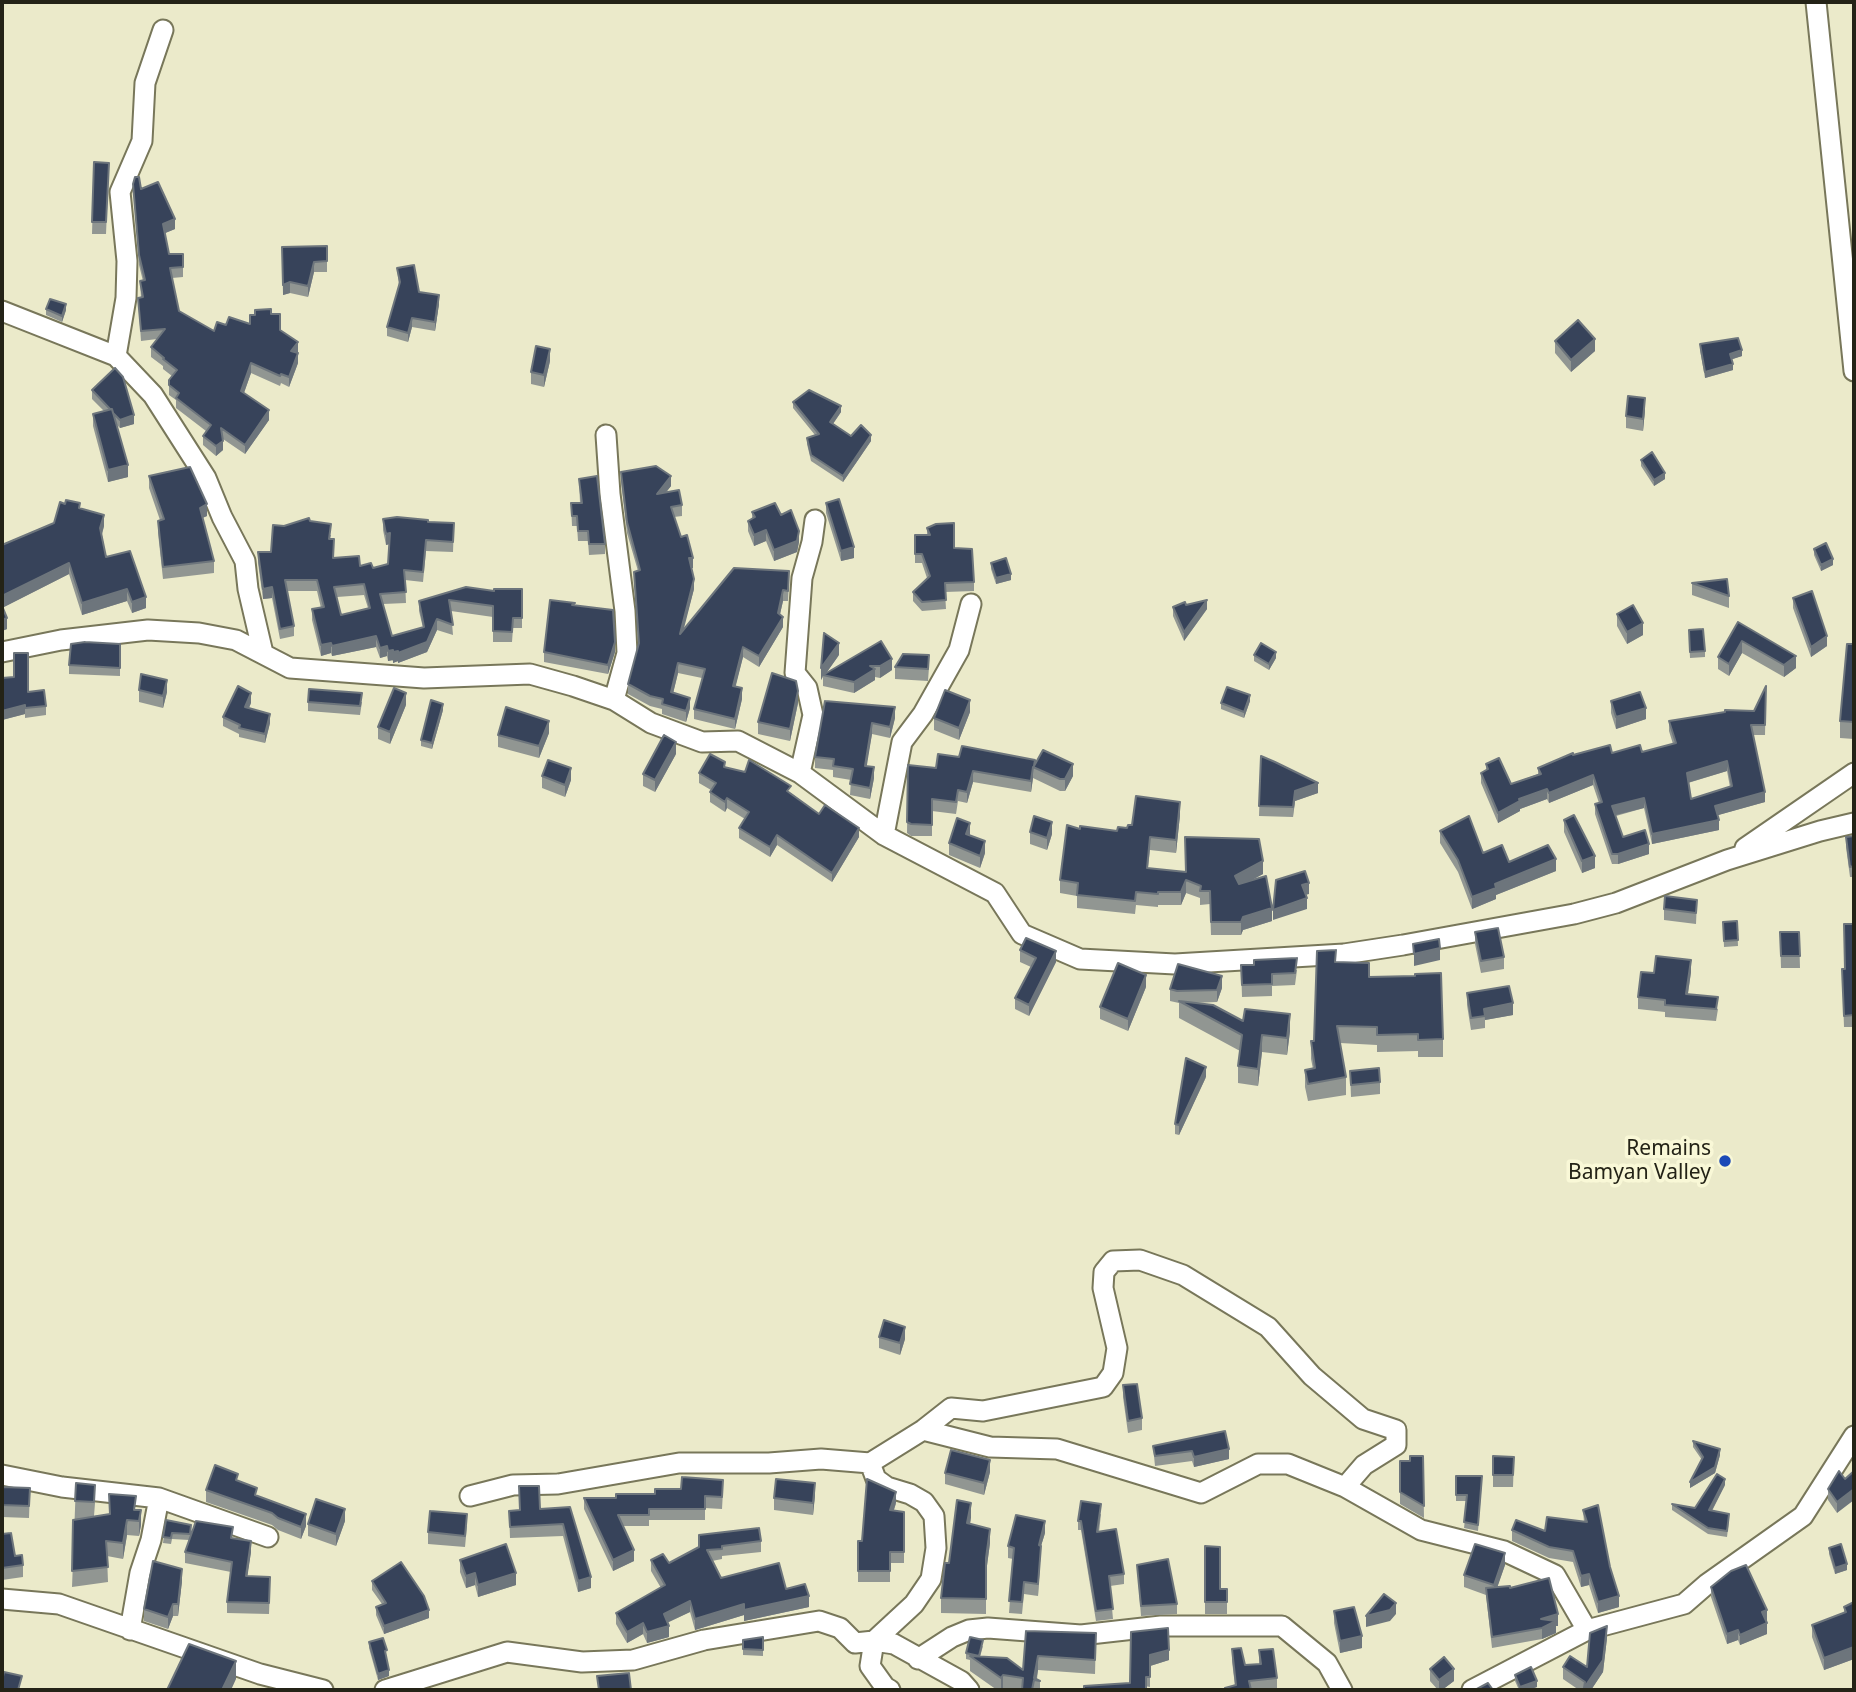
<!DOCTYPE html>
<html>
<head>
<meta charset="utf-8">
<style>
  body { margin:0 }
  #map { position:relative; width:1856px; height:1692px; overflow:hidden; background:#ebeaca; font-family:"Noto Sans",sans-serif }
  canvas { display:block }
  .frame { position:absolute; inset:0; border:4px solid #242317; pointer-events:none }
</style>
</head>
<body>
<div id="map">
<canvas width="1856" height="1692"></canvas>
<div class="frame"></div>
</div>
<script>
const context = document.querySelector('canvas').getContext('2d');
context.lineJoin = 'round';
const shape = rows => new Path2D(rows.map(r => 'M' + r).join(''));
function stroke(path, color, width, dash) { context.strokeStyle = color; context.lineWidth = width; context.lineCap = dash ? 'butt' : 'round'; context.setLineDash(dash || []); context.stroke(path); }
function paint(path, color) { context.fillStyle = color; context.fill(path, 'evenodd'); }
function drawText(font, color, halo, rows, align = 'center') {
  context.font = font + ' "Noto Sans",sans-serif'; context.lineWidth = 7; context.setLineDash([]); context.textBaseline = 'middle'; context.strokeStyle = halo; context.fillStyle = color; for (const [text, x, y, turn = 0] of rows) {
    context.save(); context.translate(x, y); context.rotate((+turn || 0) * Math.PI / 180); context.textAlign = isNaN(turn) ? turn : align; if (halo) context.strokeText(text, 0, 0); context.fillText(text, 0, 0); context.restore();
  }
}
const minor = shape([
  [1816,2,1854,371],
  [163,30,145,83,142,141,120,192,127,261,126,298,116,356,153,395,206,478,222,517,245,561,248,589,263,653],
  [2,311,116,356],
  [606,435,610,494,625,611,627,653,614,700],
  [2,652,61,640,148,630,199,633,236,640,290,668,424,678,530,674,573,686,614,700,651,723,702,742,738,741,800,773,884,835,995,893,1022,934,1080,959,1175,964,1344,954,1403,945,1574,914,1616,903,1727,860,1820,831,1854,823],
  [800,773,813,715,807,688,795,673,802,578,812,542,815,520],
  [884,835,902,742,923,714,959,650,971,604],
  [1745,848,1854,773],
  [923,1430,990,1447,1057,1449,1201,1493,1258,1464,1288,1464,1345,1487,1421,1530,1504,1551,1555,1575,1587,1630],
  [2,1475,62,1487,159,1498,268,1537],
  [470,1496,513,1485,558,1484,679,1463,769,1463,821,1459,870,1463],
  [2,1599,59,1604,260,1674,323,1690],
  [130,1630,140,1573,151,1540,159,1498],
  [918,1659,952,1637,969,1630,988,1628,1081,1635,1161,1626,1282,1626,1327,1663,1342,1690],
  [385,1690,507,1652,582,1662,633,1660,704,1640,819,1621,840,1628,855,1643,874,1641,894,1644,961,1681,969,1690],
  [890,1690,885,1687,870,1666,874,1641,914,1604,931,1579,936,1548,934,1516,924,1502,910,1494,887,1487,876,1479,870,1463,923,1430,951,1408,983,1411,1103,1387,1113,1373,1117,1348,1103,1288,1104,1272,1113,1261,1140,1260,1183,1275,1268,1327,1312,1376,1363,1419,1396,1430,1396,1445,1364,1465,1345,1487],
  [1472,1690,1587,1630,1684,1604,1707,1584,1803,1516,1854,1436]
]);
stroke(minor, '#78775a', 23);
stroke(minor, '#fff', 19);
paint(shape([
  [94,162,109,163,106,234,92,234],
  [133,184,141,189,175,229,165,233,169,254,183,254,183,277,172,278,179,311,214,331,226,325,250,324,271,314,280,330,298,352,298,363,289,387,281,383,280,386,251,373,244,393,269,420,245,454,223,439,223,450,216,456,203,445,203,436,206,431,176,408,176,400,169,395,169,380,172,376,163,369,163,366,151,357,151,347,157,339,141,341,138,298,141,298,140,281,143,281,139,265],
  [327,246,327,272,314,272,308,297,290,293,283,295,282,247],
  [397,268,419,292,439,304,435,331,412,327,408,342,387,336,387,327,399,286],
  [46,309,66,310,62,322,46,315],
  [1555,341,1595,351,1571,372,1555,353],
  [1700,344,1742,356,1732,359,1733,370,1705,378,1700,350],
  [550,361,544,387,531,384,531,372],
  [92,390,134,424,120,428,117,425,128,477,108,482,93,426,93,414,104,411,92,399],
  [793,402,841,412,833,424,851,436,871,441,843,482,811,461,807,444,807,438,815,435,793,408],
  [1645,410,1643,431,1626,428,1626,416],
  [1641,460,1665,479,1654,486,1641,466],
  [621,472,671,486,666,492,682,505,682,516,674,517,693,568,691,568,694,589,683,629,789,581,788,601,783,601,780,614,783,627,759,667,743,657,735,687,742,699,735,729,694,719,694,709,702,678,678,673,673,693,690,708,686,722,662,714,662,709,650,706,628,694,628,684,639,645,634,582,634,572,638,571,627,533,621,482],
  [149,476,207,516,202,518,214,561,214,573,163,579,158,533,158,521,160,520,149,488],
  [579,479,605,544,605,554,589,555,588,541,578,541,577,526,572,526,571,503,580,503],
  [826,503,854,558,841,561,826,513],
  [80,508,104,526,102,535,106,557,146,608,132,613,127,601,82,615,69,574,2,608,7,629,2,631,2,545,54,523],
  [752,512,781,515,799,542,797,552,774,561,766,541,754,546,748,531,748,521,752,518],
  [383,519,454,523,453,552,426,551,423,582,405,580,406,603,383,604,392,636,423,628,419,611,419,601,494,591,522,589,522,628,513,628,512,642,493,642,493,617,451,611,453,635,437,630,427,652,398,663,398,661,393,663,393,660,388,661,387,656,380,658,376,647,332,656,331,653,321,656,312,620,312,609,321,608,317,591,287,591,294,626,294,636,280,639,272,598,263,599,258,563,258,552,271,552,284,526,331,535,330,539,333,558,373,568,388,564,389,544,386,545,383,530],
  [364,595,368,608,341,615,337,597],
  [927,528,954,548,974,582,974,591,945,592,946,609,922,611,913,601,913,592,927,578,922,563,915,563,915,535,927,535],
  [1814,549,1833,565,1821,571,1814,555],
  [991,563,1011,580,996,584,991,569],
  [1692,583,1729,596,1729,608,1692,595],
  [1793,598,1827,646,1811,657,1793,608],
  [1186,605,1207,609,1184,641,1173,616,1173,607],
  [575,606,615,652,608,674,544,662,544,652],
  [1617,614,1643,635,1627,644,1617,626],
  [1738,622,1796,668,1784,677,1742,653,1729,676,1718,669,1718,657],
  [1689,636,1705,651,1705,657,1690,658],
  [881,641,892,670,880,678,875,677,875,680,854,693,823,686,823,677,821,680,821,668,839,655,826,673],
  [1854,644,1854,739,1840,738,1840,721],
  [1254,655,1276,658,1269,670,1254,661],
  [69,665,120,668,120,676,69,674],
  [895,667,929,667,928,681,895,679],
  [1766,686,1765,735,1753,735,1765,802,1718,815,1719,830,1652,844,1644,808,1616,816,1623,837,1649,854,1618,864,1612,864,1595,814,1595,804,1599,803,1593,785,1549,803,1547,799,1520,809,1520,811,1498,823,1481,783,1481,773,1486,770,1486,764,1511,784,1538,774,1538,768,1573,755,1642,752,1673,744,1669,731,1669,721,1754,711],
  [1727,771,1730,787,1691,799,1688,783],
  [139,690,167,692,163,708,139,702],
  [28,692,46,706,46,715,25,718,25,714,2,720],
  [825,701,895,718,890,738,872,734,866,766,874,778,870,799,850,795,851,780,833,777,833,770,815,768,815,757],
  [1250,701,1244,718,1221,709,1221,703],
  [1611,701,1646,719,1616,729,1611,713],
  [308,702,362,702,360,715,308,711],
  [251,703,249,708,270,723,265,743,239,737,239,734,223,726,223,717],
  [798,703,790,741,758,734,758,722],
  [406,705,390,744,378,739,378,727],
  [443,710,432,749,421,746,421,740],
  [970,712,959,740,934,730,934,718],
  [549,733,539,758,498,747,498,735],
  [676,754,655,792,643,786,643,774],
  [1261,756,1318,793,1295,801,1293,817,1259,816],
  [959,757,1035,764,1073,776,1065,791,1060,791,1033,778,1031,792,973,782,967,803,958,801,956,814,932,811,932,836,911,836,907,833,908,765,936,768],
  [725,767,791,793,819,814,859,837,832,882,777,845,770,857,739,838,739,828,745,819,727,808,725,812,710,802,710,792,711,790,699,783,699,773],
  [542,776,571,780,565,797,542,788],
  [1180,815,1176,853,1150,850,1148,868,1185,872,1263,874,1250,881,1272,921,1243,930,1241,935,1211,935,1210,904,1200,905,1200,898,1186,893,1181,905,1158,905,1158,907,1136,905,1135,914,1077,908,1077,896,1060,893,1060,880,1080,829,1117,831,1127,828,1132,825],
  [1564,820,1595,868,1582,873,1564,832],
  [1440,831,1483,853,1509,862,1556,871,1496,895,1496,899,1472,909,1458,872,1440,843],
  [1030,832,1052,834,1047,850,1030,844],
  [969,835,985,853,980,868,949,855,949,843],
  [1854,836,1854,877,1850,877,1846,847,1846,837],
  [1697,900,1696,924,1664,920,1664,909],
  [1737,921,1738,946,1724,947,1723,922],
  [1854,924,1854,1027,1844,1027,1842,969,1845,969],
  [1475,932,1504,957,1504,969,1481,973,1475,944],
  [1780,932,1799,932,1800,968,1781,968],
  [1020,950,1056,962,1029,1016,1015,1009,1015,998,1031,967,1020,962],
  [1336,962,1369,977,1443,1039,1443,1057,1418,1057,1418,1051,1377,1052,1377,1045,1340,1043,1346,1077,1346,1095,1308,1101,1305,1087,1305,1070,1313,1069,1311,1059,1311,1041,1314,1041],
  [1241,965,1297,970,1295,985,1272,986,1272,996,1242,997],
  [1691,972,1688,994,1718,1009,1716,1021,1665,1017,1665,1012,1638,1009,1638,997,1654,973],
  [1146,987,1128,1031,1100,1019,1100,1007],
  [1222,988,1217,1002,1193,1003,1243,1021,1290,1031,1287,1055,1262,1052,1258,1086,1238,1083,1238,1066,1240,1051,1179,1018,1179,1003,1170,1001,1170,989],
  [1467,993,1513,1015,1485,1020,1485,1028,1471,1030,1467,1005],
  [1350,1071,1380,1082,1380,1094,1351,1097],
  [1206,1077,1179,1135,1175,1134,1175,1124],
  [879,1337,905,1339,900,1355,879,1348],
  [1123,1385,1142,1418,1142,1430,1128,1433,1123,1397],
  [1225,1431,1229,1459,1194,1467,1192,1461,1155,1466,1153,1446],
  [1693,1441,1720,1455,1715,1473,1690,1488,1702,1460,1693,1447],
  [1423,1456,1424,1518,1400,1504,1400,1461,1410,1461],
  [1493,1456,1514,1457,1513,1487,1493,1487],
  [990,1472,984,1495,945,1484,945,1473],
  [1456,1476,1482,1482,1478,1531,1464,1528,1467,1501,1456,1501],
  [1845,1479,1837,1513,1828,1500,1828,1489],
  [238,1481,257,1496,306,1526,301,1539,278,1530,272,1525,206,1502,206,1490],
  [76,1483,95,1503,94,1516,109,1514,109,1494,136,1510,141,1525,139,1536,127,1535,123,1559,107,1556,108,1582,72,1587],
  [1725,1485,1712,1511,1729,1520,1727,1537,1708,1534,1672,1510,1672,1504,1695,1508],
  [519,1486,540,1509,570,1507,591,1588,578,1592,563,1536,510,1538,509,1511,520,1510],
  [2,1487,30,1488,29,1518,2,1517],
  [723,1491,722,1509,705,1508,705,1520,649,1520,649,1526,623,1526,634,1561,613,1571,584,1509,584,1498,616,1498,655,1494],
  [815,1495,813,1515,774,1510,774,1498],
  [896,1503,894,1510,904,1512,904,1563,890,1563,890,1582,858,1582,858,1541,862,1541],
  [1583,1510,1610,1567,1619,1607,1598,1613,1589,1585,1581,1587,1573,1562,1549,1558,1512,1541,1512,1530,1545,1531,1584,1522],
  [1101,1514,1099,1532,1124,1574,1124,1584,1110,1586,1113,1619,1096,1621,1081,1530,1078,1530,1078,1521],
  [971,1518,970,1524,990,1543,986,1573,986,1614,941,1613,941,1598,949,1563],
  [166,1520,191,1531,191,1537,233,1539,251,1552,247,1576,270,1587,269,1614,227,1613,227,1602,231,1572,185,1563,185,1552,189,1540,172,1539,171,1544,163,1543],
  [345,1521,336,1546,308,1536,308,1524],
  [467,1526,465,1547,428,1544,428,1532],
  [1045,1533,1041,1546,1038,1596,1024,1594,1022,1614,1009,1613,1013,1559,1008,1558,1008,1546],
  [2,1534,15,1556,23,1565,23,1577,2,1580],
  [761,1541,761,1552,722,1556,722,1559,712,1561,721,1578,786,1589,809,1607,744,1621,744,1615,695,1630,690,1612,667,1623,669,1637,647,1643,643,1634,627,1643,616,1624,616,1613,661,1588,651,1571,651,1560,669,1563,699,1547],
  [1205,1546,1220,1589,1227,1589,1227,1614,1205,1614],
  [1829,1548,1847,1570,1835,1574,1829,1554],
  [460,1560,516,1585,478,1597,475,1585,466,1588,460,1572],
  [1137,1565,1177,1604,1177,1614,1141,1616],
  [1505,1565,1497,1587,1510,1588,1558,1626,1556,1626,1556,1633,1542,1639,1492,1648,1486,1595,1464,1587,1464,1575],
  [182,1581,178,1616,173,1616,168,1629,144,1621,144,1609],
  [372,1581,429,1618,384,1634,376,1615,376,1607,382,1604,372,1590],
  [1711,1587,1767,1620,1766,1621,1767,1634,1740,1645,1738,1640,1727,1644,1711,1597],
  [1854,1602,1854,1659,1824,1670,1812,1637,1812,1625,1844,1613,1844,1607],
  [1334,1611,1362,1648,1340,1653,1334,1623],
  [1026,1631,1096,1633,1095,1674,1038,1670,1037,1679,1040,1681,1040,1690,997,1690,970,1671,970,1660,966,1659,966,1653,983,1646,980,1657,1023,1670],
  [1131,1632,1169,1660,1150,1666,1150,1687,1130,1683],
  [763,1637,763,1656,743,1655,743,1649],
  [1607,1638,1603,1672,1591,1690,1579,1690,1563,1679,1563,1667,1587,1667],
  [369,1642,387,1656,386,1657,389,1676,378,1680,369,1648],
  [1232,1649,1245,1665,1259,1664,1259,1650,1277,1678,1277,1690,1225,1690,1235,1686,1232,1661],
  [1430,1669,1454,1681,1442,1690,1438,1690,1430,1681],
  [1515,1675,1537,1687,1528,1690,1519,1690,1515,1681]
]), '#919692');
paint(shape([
  [175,219,175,229,163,234,163,224],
  [314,262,314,272,308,297,308,286],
  [290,282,290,293,283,295,283,285],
  [439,295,439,304,435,331,435,322],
  [66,304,66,310,62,322,62,316],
  [412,318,412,327,408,342,408,333],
  [1595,339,1595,351,1571,372,1571,360],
  [298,342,298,352,291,361,291,351],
  [550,349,550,361,544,387,544,375],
  [1742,350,1742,356,1730,360,1730,354],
  [298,353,298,363,289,387,289,377],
  [251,363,251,373,241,401,241,391],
  [1733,364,1733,370,1705,378,1705,372],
  [1645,398,1645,410,1643,431,1643,419],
  [841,406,841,412,830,428,830,422],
  [269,410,269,420,245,454,245,445],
  [134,415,134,424,120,428,120,420],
  [871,435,871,441,843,482,843,476],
  [223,441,223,450,216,456,216,446],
  [128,465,128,477,108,482,108,470],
  [1665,473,1665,479,1654,486,1654,480],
  [671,476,671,486,657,504,657,494],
  [207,504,207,516,200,519,200,508],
  [104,515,104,526,100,540,100,528],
  [766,530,766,541,754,546,754,535],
  [799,531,799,542,797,552,774,561,774,550],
  [390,533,390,544,386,545,386,534],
  [854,547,854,558,841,561,841,551],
  [689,558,693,558,693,568,689,569],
  [1833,559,1833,565,1821,571,1821,565],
  [69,563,69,574,2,608,2,596],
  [1011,574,1011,580,996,584,996,578],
  [694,579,694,589,680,644,680,634],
  [272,587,272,598,263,599,263,589],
  [127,589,127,601,82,615,82,603],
  [783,590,783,601,778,623,778,613],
  [146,597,146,608,132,613,132,602],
  [1207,600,1207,609,1184,641,1184,632],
  [783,617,783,627,759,667,759,656],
  [7,618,7,629,2,631,2,620],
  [437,619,437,630,427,652,398,663,398,653],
  [1643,623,1643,635,1627,644,1627,632],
  [376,636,376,647,332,656,332,646],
  [1827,636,1827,646,1811,657,1811,647],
  [1742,641,1742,653,1729,676,1729,664],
  [615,642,615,652,608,674,608,665],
  [331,643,331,653,321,656,321,645],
  [839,643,839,655,825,675,823,675,821,680,821,668],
  [387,646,387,656,380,658,380,648],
  [743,647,743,657,733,697,733,686],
  [393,650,393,660,388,661,388,651],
  [398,651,398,661,393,663,393,652],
  [1276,652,1276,658,1269,670,1269,664],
  [1796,656,1796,668,1784,677,1784,665],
  [892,659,892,670,880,678,880,666],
  [678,663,678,673,671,702,671,692],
  [875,669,875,680,854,693,854,682],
  [167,680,167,692,163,708,163,696],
  [742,688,742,699,735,729,735,719],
  [798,691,798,703,790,741,790,729],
  [251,693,251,703,245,716,245,707],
  [406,693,406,705,390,744,390,732],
  [1250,695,1250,701,1244,718,1244,712],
  [690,698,690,708,686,722,686,711],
  [970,700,970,712,959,740,959,728],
  [443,704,443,710,432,749,432,743],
  [25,705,25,714,2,720,2,711],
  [895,707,895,718,890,738,890,727],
  [1646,708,1646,719,1616,729,1616,717],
  [270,714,270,723,265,743,265,734],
  [549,721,549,733,539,758,539,746],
  [872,723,872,734,865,777,865,766],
  [676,742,676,754,655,792,655,780],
  [1727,761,1727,771,1687,783,1687,773],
  [1073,764,1073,776,1065,791,1065,779],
  [874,767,874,778,870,799,870,788],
  [1033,767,1033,778,1031,792,1031,781],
  [571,768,571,780,565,797,565,785],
  [973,771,973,782,967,803,967,792],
  [1593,775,1593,785,1549,803,1549,793],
  [1318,783,1318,793,1295,801,1293,817,1295,791],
  [1547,789,1547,799,1520,809,1520,811,1498,823,1498,813,1519,799],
  [1765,792,1765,802,1715,816,1715,806],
  [727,798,727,808,725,812,725,802],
  [1644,798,1644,808,1612,816,1612,806],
  [1180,802,1180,815,1176,853,1176,840],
  [1719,820,1719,830,1652,844,1652,834],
  [1052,822,1052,834,1047,850,1047,838],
  [970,823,970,835,966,846,966,834],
  [859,828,859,837,832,882,832,873],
  [777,835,777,845,770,857,770,847],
  [985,841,985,853,980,868,980,856],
  [1649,844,1649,854,1618,864,1618,854],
  [1595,856,1595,868,1582,873,1582,861],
  [1556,859,1556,871,1496,895,1496,899,1472,909,1472,897,1495,884],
  [1263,861,1263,874,1235,889,1235,876],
  [1186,880,1186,893,1181,905,1181,892],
  [1309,883,1309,894,1302,896,1302,885],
  [1307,898,1307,909,1273,920,1273,910],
  [1272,908,1272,921,1243,930,1241,935,1241,922,1243,917],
  [1440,948,1440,960,1414,966,1414,954],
  [1056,951,1056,962,1029,1016,1029,1005],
  [1691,960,1691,972,1686,1006,1686,994],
  [1146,975,1146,987,1128,1031,1128,1019],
  [1222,976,1222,988,1217,1002,1217,990],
  [1513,1003,1513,1015,1485,1020,1484,1009],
  [1290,1014,1290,1031,1287,1055,1287,1038],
  [1262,1035,1262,1052,1258,1086,1258,1069],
  [1206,1067,1206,1077,1179,1135,1179,1125],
  [905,1327,905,1339,900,1355,900,1343],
  [1229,1449,1229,1459,1194,1467,1194,1457],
  [1720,1449,1720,1455,1715,1473,1690,1488,1690,1482],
  [990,1460,990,1472,984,1495,984,1483],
  [1725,1479,1725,1485,1709,1516,1709,1510],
  [815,1483,815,1495,813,1515,813,1503],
  [1854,1489,1854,1500,1837,1513,1837,1502],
  [896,1492,896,1503,890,1521,890,1510],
  [971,1503,971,1518,967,1538,967,1523],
  [345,1509,345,1521,336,1546,336,1534],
  [141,1510,141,1525,139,1536,139,1521],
  [306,1514,306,1526,301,1539,301,1527],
  [127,1520,127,1535,123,1559,123,1543],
  [1045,1521,1045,1533,1041,1546,1038,1596,1039,1545],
  [990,1529,990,1543,986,1573,986,1614,986,1558],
  [251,1541,251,1552,246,1586,246,1576],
  [634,1550,634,1561,613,1571,613,1560],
  [1505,1553,1505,1565,1494,1597,1494,1585],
  [1847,1564,1847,1570,1835,1574,1835,1568],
  [182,1569,182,1581,178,1616,178,1604],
  [475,1573,475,1585,466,1588,466,1576],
  [516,1573,516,1585,478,1597,478,1585],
  [1589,1574,1589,1585,1581,1587,1581,1576],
  [591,1577,591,1588,578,1592,578,1581],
  [809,1596,809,1607,744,1621,744,1615,695,1630,695,1619,744,1604],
  [1619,1596,1619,1607,1598,1613,1598,1602],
  [690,1601,690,1612,664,1624,664,1614],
  [1396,1603,1396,1614,1390,1621,1366,1627,1366,1616],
  [173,1604,173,1616,168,1629,168,1617],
  [429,1610,429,1618,384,1634,384,1626],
  [1767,1610,1767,1620,1762,1623,1762,1612],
  [1558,1614,1558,1626,1556,1626,1556,1633,1542,1639,1542,1628,1541,1619],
  [643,1623,643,1634,627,1643,627,1632],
  [1767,1623,1767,1634,1740,1645,1740,1635],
  [669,1626,669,1637,647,1643,647,1632],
  [1607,1626,1607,1638,1603,1672,1591,1690,1584,1690],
  [1738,1630,1738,1640,1727,1644,1727,1634],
  [1362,1636,1362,1648,1340,1653,1340,1641],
  [1854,1647,1854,1659,1824,1670,1824,1658],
  [1169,1650,1169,1660,1150,1666,1150,1655],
  [1038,1656,1038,1670,1036,1681,1034,1680],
  [236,1661,236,1679,231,1690,222,1690],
  [1454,1669,1454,1681,1442,1690,1439,1690,1439,1680],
  [389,1670,389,1676,378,1680,378,1674],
  [1003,1675,1003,1689,1001,1690,1001,1678],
  [1537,1681,1537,1687,1528,1690,1520,1690,1520,1687]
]), '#6d757c');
const building = shape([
  [94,162,109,163,106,222,92,222,94,162],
  [135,177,139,177,141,189,158,182,175,219,163,224,169,254,183,254,183,267,170,268,179,311,214,331,217,322,226,325,229,317,250,324,250,315,255,315,255,310,271,309,271,314,280,314,280,330,298,342,291,351,298,353,289,377,281,374,280,376,251,363,241,391,269,410,245,445,221,428,223,441,216,446,203,436,211,425,176,398,179,393,169,385,169,380,177,370,163,359,164,358,151,347,165,329,141,331,138,298,143,297,140,281,145,280,139,255,133,184,135,177],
  [327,246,327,261,314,262,308,286,290,282,283,285,282,247,327,246],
  [414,265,419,292,439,295,435,322,412,318,408,333,387,327,400,282,397,268,414,265],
  [50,299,66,304,62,316,46,309,50,299],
  [1578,320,1595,339,1571,360,1555,341,1578,320],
  [1738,338,1742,350,1730,354,1733,364,1705,372,1700,344,1738,338],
  [536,346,550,349,544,375,531,372,536,346],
  [115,368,123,377,134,415,120,420,113,413,112,409,110,409,92,390,115,368],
  [809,390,841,406,830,422,851,436,861,425,871,435,843,476,811,455,807,438,819,434,793,402,809,390],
  [1628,396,1645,398,1643,419,1626,416,1628,396],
  [112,409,128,465,108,470,93,414,112,409],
  [1652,452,1665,473,1654,480,1641,460,1652,452],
  [656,466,671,476,657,494,679,490,682,505,671,507,681,537,687,535,693,558,689,558,694,579,680,634,734,568,789,571,788,591,783,590,778,613,783,617,759,656,743,647,733,686,742,688,735,719,694,709,705,669,678,663,671,692,690,698,686,711,662,704,663,699,650,696,628,684,639,643,634,572,640,570,627,522,621,472,656,466],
  [190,467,207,504,200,508,214,561,163,567,158,521,164,519,149,476,190,467],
  [597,476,605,544,589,544,588,531,578,531,577,516,572,516,571,503,582,503,579,479,597,476],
  [839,499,854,547,841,551,826,503,839,499],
  [66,500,80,503,79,508,104,515,100,528,106,557,130,551,146,597,132,602,127,589,82,603,69,563,2,596,2,545,54,523,60,502,65,504,66,500],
  [775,503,781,515,791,510,799,531,797,541,774,550,766,530,754,535,748,521,755,517,752,512,775,503],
  [397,517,428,520,428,522,454,523,453,542,426,540,423,572,404,570,406,592,380,594,392,636,424,627,419,601,466,587,494,591,494,589,522,589,522,618,513,618,512,632,493,631,493,606,449,600,453,625,437,619,427,642,398,653,398,651,393,652,393,650,388,651,387,646,380,648,376,636,332,646,331,643,321,645,312,609,324,607,317,580,285,580,294,626,280,629,272,587,263,589,258,552,271,552,273,525,284,526,309,518,310,521,331,524,329,539,334,539,333,558,359,556,360,566,371,563,373,568,388,564,390,533,386,534,383,519,397,517],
  [364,584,370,608,341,615,334,587,364,584],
  [954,523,954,548,972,549,974,582,945,583,946,600,922,602,913,592,930,576,922,554,915,554,915,535,930,535,927,528,936,524,954,523],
  [1826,543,1833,559,1821,565,1814,549,1826,543],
  [1006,558,1011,574,996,578,991,563,1006,558],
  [1727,579,1729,596,1692,583,1727,579],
  [1812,591,1827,636,1811,647,1793,598,1812,591],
  [550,600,575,603,572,605,613,610,615,642,608,665,544,652,550,600],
  [1207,600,1184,632,1173,607,1185,602,1186,605,1207,600],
  [1633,605,1643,623,1627,632,1617,614,1633,605],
  [2,606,7,618,2,620,2,606],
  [1738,622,1796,656,1784,665,1742,641,1729,664,1718,657,1738,622],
  [1703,629,1705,651,1690,652,1689,630,1703,629],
  [824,633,839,643,821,668,824,633],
  [881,641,892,659,880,666,870,666,875,669,854,682,823,675,881,641],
  [85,642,120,644,120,668,69,665,71,644,85,642],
  [1261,643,1276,652,1269,664,1254,655,1261,643],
  [1847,644,1854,644,1854,722,1840,721,1847,644],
  [14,653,28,653,28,692,44,690,46,706,25,708,25,705,2,711,2,678,14,677,14,653],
  [903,654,929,655,928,669,895,667,903,654],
  [772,673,796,681,798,691,790,729,758,722,772,673],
  [141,674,167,680,163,696,139,690,141,674],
  [238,686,251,693,245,707,270,714,265,734,239,728,240,725,223,717,238,686],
  [1766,686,1765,725,1751,725,1765,792,1715,806,1719,820,1652,834,1644,798,1612,806,1623,837,1645,830,1649,844,1618,854,1612,854,1595,804,1602,802,1593,775,1549,793,1547,789,1519,799,1520,801,1498,813,1481,773,1488,769,1486,764,1499,758,1511,784,1541,774,1538,768,1573,753,1573,755,1610,745,1612,753,1640,745,1642,752,1676,743,1669,721,1725,712,1725,710,1754,711,1766,686],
  [1727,761,1732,786,1691,799,1687,773,1727,761],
  [1227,687,1250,695,1244,712,1221,703,1227,687],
  [394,688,406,693,390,732,378,727,394,688],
  [309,689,362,693,360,706,308,702,309,689],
  [945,690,970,700,959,728,934,718,945,690],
  [1640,692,1646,708,1616,717,1611,701,1640,692],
  [431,700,443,704,432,743,421,740,431,700],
  [825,701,895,707,890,727,872,723,865,766,874,767,870,788,850,784,853,769,833,766,834,759,815,757,825,701],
  [506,707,549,721,539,746,498,735,506,707],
  [664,735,676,742,655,780,643,774,664,735],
  [962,746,1035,760,1034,766,1043,750,1073,764,1065,779,1060,779,1033,767,1031,781,973,771,967,792,958,790,956,802,932,799,932,825,911,824,907,822,908,765,936,768,938,754,959,757,962,746],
  [710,754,725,762,724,767,745,772,749,760,791,786,787,791,819,814,825,805,859,828,832,873,777,835,770,847,739,828,749,812,727,798,725,802,710,792,716,783,699,773,710,754],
  [1261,756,1275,762,1318,783,1295,791,1293,807,1259,806,1261,756],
  [548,760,571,768,565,785,542,776,548,760],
  [1136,796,1180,802,1176,840,1150,837,1147,868,1186,872,1185,837,1259,839,1263,861,1235,876,1239,884,1266,876,1272,908,1243,917,1241,922,1211,922,1210,891,1200,891,1201,886,1186,880,1181,892,1158,892,1158,894,1136,892,1135,901,1077,895,1078,883,1060,880,1067,825,1080,829,1080,826,1117,831,1118,827,1127,828,1128,825,1132,825,1136,796],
  [1574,815,1595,856,1582,861,1564,820,1574,815],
  [1034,816,1052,822,1047,838,1030,832,1034,816],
  [1469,816,1483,853,1502,845,1509,862,1548,845,1556,859,1495,884,1496,888,1472,897,1458,860,1440,831,1469,816],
  [957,818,970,823,966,834,985,841,980,856,949,843,957,818],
  [1854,836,1854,866,1850,867,1846,837,1854,836],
  [1305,871,1309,883,1302,885,1307,898,1273,910,1276,880,1305,871],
  [1665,896,1697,900,1696,913,1664,909,1665,896],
  [1737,921,1738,940,1724,941,1723,922,1737,921],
  [1844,924,1854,924,1854,1015,1844,1016,1842,969,1845,969,1844,924],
  [1498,928,1504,957,1481,961,1475,932,1498,928],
  [1780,932,1799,932,1800,956,1781,956,1780,932],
  [1026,938,1056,951,1029,1005,1015,998,1036,958,1020,950,1026,938],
  [1439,939,1440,948,1414,954,1413,944,1439,939],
  [1336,950,1335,962,1369,963,1369,977,1415,976,1415,974,1441,973,1443,1039,1418,1040,1418,1034,1377,1035,1377,1027,1337,1026,1346,1077,1308,1084,1305,1070,1315,1068,1311,1041,1314,1041,1317,951,1336,950],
  [1656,956,1691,960,1686,994,1718,997,1716,1009,1665,1005,1665,1000,1638,997,1641,972,1654,973,1656,956],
  [1297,958,1295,973,1272,974,1272,984,1242,985,1241,965,1254,965,1254,960,1297,958],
  [1118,963,1146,975,1128,1019,1100,1007,1118,963],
  [1178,964,1222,976,1217,990,1177,991,1170,989,1178,964],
  [1509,986,1513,1003,1484,1009,1485,1016,1471,1018,1467,993,1509,986],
  [1179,1001,1213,1005,1243,1021,1245,1009,1290,1014,1287,1038,1262,1035,1258,1069,1238,1066,1242,1035,1179,1001],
  [1186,1058,1206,1067,1179,1125,1175,1124,1186,1058],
  [1379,1068,1380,1082,1351,1085,1350,1071,1379,1068],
  [884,1320,905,1327,900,1343,879,1337,884,1320],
  [1137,1384,1142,1418,1128,1421,1123,1385,1137,1384],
  [1225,1431,1229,1449,1194,1457,1192,1451,1155,1456,1153,1446,1225,1431],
  [1693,1441,1720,1449,1715,1467,1690,1482,1703,1457,1693,1441],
  [951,1450,990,1460,984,1483,945,1473,951,1450],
  [1410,1456,1423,1456,1424,1506,1400,1492,1400,1461,1410,1461,1410,1456],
  [1493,1456,1514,1457,1513,1475,1493,1475,1493,1456],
  [215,1465,238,1474,236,1480,257,1488,255,1495,306,1514,301,1527,278,1518,272,1513,206,1490,215,1465],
  [1839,1471,1845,1479,1854,1471,1854,1489,1837,1502,1828,1489,1839,1471],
  [1717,1474,1725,1479,1709,1510,1729,1514,1727,1531,1708,1528,1672,1504,1695,1508,1717,1474],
  [1456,1476,1482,1476,1478,1525,1464,1522,1467,1495,1456,1495,1456,1476],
  [682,1477,723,1480,722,1497,705,1496,705,1509,649,1509,649,1515,618,1515,634,1550,613,1560,584,1498,616,1498,616,1494,655,1494,655,1489,681,1489,682,1477],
  [776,1479,815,1483,813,1503,774,1498,776,1479],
  [867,1479,896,1492,890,1510,904,1512,904,1552,890,1552,890,1571,858,1571,858,1541,862,1541,867,1479],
  [76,1483,95,1485,94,1502,75,1501,76,1483],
  [519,1486,539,1486,540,1509,570,1507,591,1577,578,1581,563,1524,510,1527,509,1511,520,1510,519,1486],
  [2,1487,30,1488,29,1506,2,1505,2,1487],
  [109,1494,136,1496,134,1510,141,1510,139,1521,127,1520,123,1543,106,1541,108,1567,72,1571,73,1520,110,1514,109,1494],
  [316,1499,345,1509,336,1534,308,1524,316,1499],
  [957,1500,971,1503,967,1523,990,1529,986,1558,986,1599,941,1598,945,1563,949,1563,957,1500],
  [1081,1501,1101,1504,1097,1532,1116,1529,1124,1574,1109,1576,1113,1609,1096,1611,1081,1521,1078,1521,1081,1501],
  [1598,1505,1610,1567,1619,1596,1598,1602,1589,1574,1581,1576,1573,1551,1549,1547,1512,1530,1516,1520,1545,1531,1547,1517,1587,1522,1583,1510,1598,1505],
  [430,1511,467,1514,465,1536,428,1532,430,1511],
  [1016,1515,1045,1521,1039,1545,1041,1546,1038,1584,1024,1582,1022,1602,1009,1601,1014,1548,1008,1546,1016,1515],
  [166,1520,191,1525,190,1534,172,1533,171,1538,163,1537,166,1520],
  [196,1521,233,1527,231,1538,251,1541,246,1576,270,1577,269,1603,227,1602,232,1562,185,1552,196,1521],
  [759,1528,761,1541,722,1546,722,1549,707,1550,721,1578,779,1563,786,1589,805,1584,809,1596,744,1610,744,1604,695,1619,690,1601,664,1614,669,1626,647,1632,643,1623,627,1632,616,1613,665,1585,651,1560,663,1554,669,1563,699,1547,699,1535,759,1528],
  [11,1533,15,1556,22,1555,23,1565,2,1568,2,1534,11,1533],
  [506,1544,516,1573,478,1585,475,1573,466,1576,460,1560,506,1544],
  [1475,1544,1505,1553,1494,1585,1464,1575,1475,1544],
  [1841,1544,1847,1564,1835,1568,1829,1548,1841,1544],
  [1205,1546,1220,1547,1220,1589,1227,1589,1227,1602,1205,1602,1205,1546],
  [1168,1559,1177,1604,1141,1606,1137,1565,1168,1559],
  [153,1561,182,1569,178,1604,173,1604,168,1617,144,1609,153,1561],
  [401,1562,424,1596,429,1610,384,1626,376,1607,386,1603,372,1581,401,1562],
  [1746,1565,1767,1610,1762,1612,1767,1623,1740,1635,1738,1630,1727,1634,1711,1587,1731,1571,1746,1565],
  [1549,1578,1558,1614,1541,1619,1556,1621,1542,1628,1492,1637,1486,1588,1510,1586,1510,1588,1549,1578],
  [1384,1594,1396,1603,1390,1610,1366,1616,1384,1594],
  [1854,1602,1854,1647,1824,1658,1812,1625,1846,1612,1844,1607,1854,1602],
  [1354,1607,1362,1636,1340,1641,1334,1611,1354,1607],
  [1607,1626,1603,1660,1584,1688,1585,1682,1563,1667,1570,1656,1587,1667,1590,1633,1607,1626],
  [1168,1628,1169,1650,1150,1655,1150,1677,1146,1677,1146,1690,1084,1690,1084,1686,1130,1683,1131,1632,1168,1628],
  [1026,1631,1096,1633,1095,1660,1038,1656,1034,1678,1040,1681,1034,1680,1032,1690,1022,1690,1023,1678,1003,1675,1001,1678,970,1656,1007,1658,1023,1670,1026,1631],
  [763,1637,763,1650,743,1649,743,1640,763,1637],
  [970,1637,983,1640,979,1656,966,1653,970,1637],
  [383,1638,387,1650,385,1651,389,1670,378,1674,369,1642,383,1638],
  [189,1644,236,1661,222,1690,167,1690,189,1644],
  [1241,1648,1245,1665,1261,1664,1259,1650,1273,1649,1277,1678,1249,1681,1251,1690,1226,1690,1225,1688,1236,1685,1232,1649,1241,1648],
  [1444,1657,1454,1669,1439,1680,1430,1669,1444,1657],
  [1531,1667,1537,1681,1520,1687,1515,1675,1531,1667],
  [4,1672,22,1676,18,1690,2,1690,2,1681,4,1672],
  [629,1673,631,1690,599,1690,597,1676,629,1673],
  [1488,1683,1493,1690,1475,1690,1488,1683]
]);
paint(building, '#37435a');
stroke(building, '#6d757c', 2);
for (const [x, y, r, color] of [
  [1725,1161,7,"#1c4ab7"]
]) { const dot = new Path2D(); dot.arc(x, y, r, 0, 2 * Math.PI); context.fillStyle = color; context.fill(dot); stroke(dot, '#f9f8d7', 2.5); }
drawText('21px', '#242317', '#f9f8d7', [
  ["Remains",1711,1149],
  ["Bamyan Valley",1711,1173]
], 'right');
</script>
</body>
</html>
